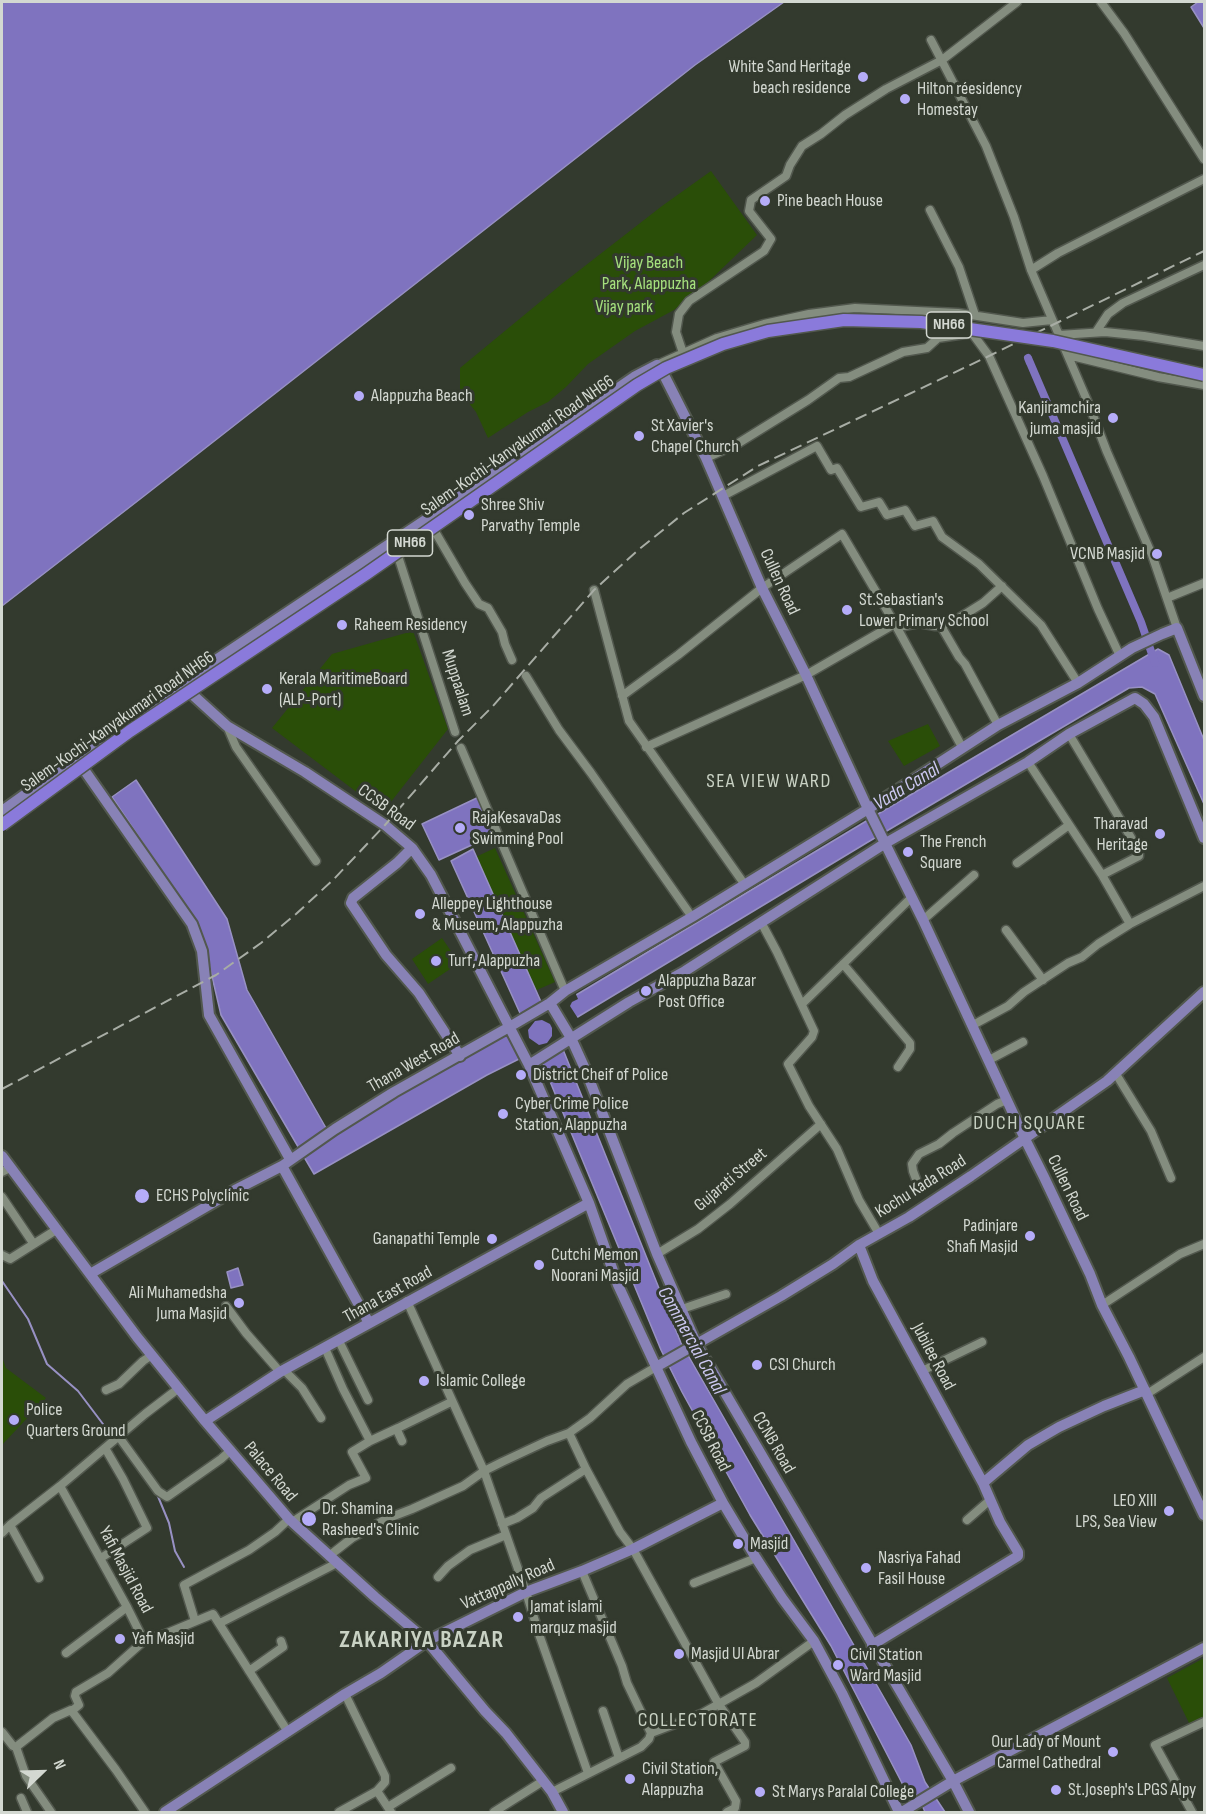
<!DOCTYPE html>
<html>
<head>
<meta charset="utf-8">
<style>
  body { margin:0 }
  #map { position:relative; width:1206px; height:1814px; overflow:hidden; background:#333a2e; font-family:"Sofia Sans Condensed",sans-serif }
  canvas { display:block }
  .frame { position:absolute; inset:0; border:3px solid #d3d8d1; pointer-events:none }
  .north { position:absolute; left:12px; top:1742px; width:60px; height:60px; -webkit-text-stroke:4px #333a2e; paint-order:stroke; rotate:67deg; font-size:16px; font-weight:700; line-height:24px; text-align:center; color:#d3d8d1 }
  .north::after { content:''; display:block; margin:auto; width:21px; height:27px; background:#d3d8d1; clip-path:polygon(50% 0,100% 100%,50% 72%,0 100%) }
</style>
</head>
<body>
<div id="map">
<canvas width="1206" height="1814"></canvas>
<div class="frame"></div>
<div class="north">N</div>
</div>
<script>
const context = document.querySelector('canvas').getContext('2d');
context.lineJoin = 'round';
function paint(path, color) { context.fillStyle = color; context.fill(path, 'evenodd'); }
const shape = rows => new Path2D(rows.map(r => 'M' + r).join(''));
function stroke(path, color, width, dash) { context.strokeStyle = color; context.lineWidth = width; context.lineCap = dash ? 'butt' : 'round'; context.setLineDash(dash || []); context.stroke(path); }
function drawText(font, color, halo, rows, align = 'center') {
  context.font = font + ' "Sofia Sans Condensed",sans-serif'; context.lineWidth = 6; context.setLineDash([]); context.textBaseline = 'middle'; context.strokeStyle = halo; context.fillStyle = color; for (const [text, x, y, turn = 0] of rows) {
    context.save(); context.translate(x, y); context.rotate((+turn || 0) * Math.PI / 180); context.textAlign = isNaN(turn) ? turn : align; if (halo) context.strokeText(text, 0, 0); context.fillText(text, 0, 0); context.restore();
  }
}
paint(shape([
  [711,171,757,235,706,284,674,310,635,331,588,364,566,387,548,402,528,412,488,438,476,412,460,392,460,368,563,283,662,206],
  [413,631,448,729,383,812,272,728,332,654],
  [928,724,940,746,904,766,888,741],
  [495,848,555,982,514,1000,454,867],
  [442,938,459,963,428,984,412,959],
  [2,1357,6,1368,46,1398,2,1445],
  [1204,1658,1204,1718,1190,1725,1167,1678]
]), '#2a4e08');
const water = shape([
  [2,2,784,2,695,65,144,496,2,606,2,2],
  [1198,2,1204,2,1204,28,1191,7,1198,2],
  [1158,649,1169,655,1204,740,1204,804,1155,694,1142,687,1129,688,868,842,566,1024,556,1032,681,1343,911,1745,925,1782,945,1812,925,1812,918,1796,904,1787,831,1646,750,1515,682,1392,661,1350,537,1050,487,1075,314,1174,221,1015,203,938,197,924,112,797,136,780,227,919,247,990,326,1128,334,1134,524,1022,451,861,473,849,546,1013,878,814,1158,649],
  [481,796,498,833,439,860,422,824,481,796],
  [238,1268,243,1285,231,1288,227,1272,238,1268]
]);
paint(water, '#7f73bf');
stroke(water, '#9891c4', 1.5);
paint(shape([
  [575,992,578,999,572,1002,570,1006,579,1020,560,1033,566,1048,539,1064,535,1054,520,1062,508,1036,505,1037,502,1031,521,1021,518,1015,544,1001,547,1009],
  [542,1020,550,1024,552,1028,552,1036,547,1043,539,1045,529,1038,528,1030,535,1021]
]), '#333a2e');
stroke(shape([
  [2,1281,28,1319,47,1364,78,1391,109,1432],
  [157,1494,169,1523,175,1551,184,1567]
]), '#9891c4', 2);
stroke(shape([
  [1030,363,1028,358,1141,622,1155,663]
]), '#7f73bf', 8);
const minor = shape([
  [1101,2,1124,33,1204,159],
  [931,40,986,146,1014,217,1031,270,1089,405,1107,452,1152,555,1177,628],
  [930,210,959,267,975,315],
  [1031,270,1058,253,1204,179],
  [1096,332,1108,314,1123,303,1204,265],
  [1059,335,1105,332,1144,336,1204,346],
  [683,353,676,332,679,314,689,301,764,251,771,239,749,211,751,200,786,176,790,165,802,146,821,134,845,115,886,89,942,60,1017,2],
  [1068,355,1158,377,1204,385],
  [657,365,717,338,764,324,809,314,855,308,958,313,1023,323,1052,320],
  [706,458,737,444,808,400,839,378,849,377,903,352,927,348,938,338,972,333,989,356,1043,476,1098,609,1120,656],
  [723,496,817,446,831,470,837,468,861,507,879,502,887,515,905,510,915,526,933,521,942,537,979,564,1041,625,1078,683],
  [430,523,465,583,479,604,488,608,502,632,505,644,512,660],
  [396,550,455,732],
  [594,590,629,721,745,885],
  [1167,598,1204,583],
  [941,626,959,618,983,603,1002,586],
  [526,676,559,730,591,773,692,917],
  [622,696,678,655,762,588,842,534,895,624,962,747],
  [227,726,236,747,316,861],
  [1069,734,1139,851,1139,856,1102,875],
  [646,747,806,675,891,626,895,624,904,626,919,623,935,626,941,626,959,657,965,664,998,725],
  [461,748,565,991],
  [1028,762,1102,875,1130,924],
  [1017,863,1069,825],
  [923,920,974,875],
  [761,922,777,952,814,1031,812,1037,788,1064,809,1106,837,1149,859,1200,879,1234],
  [1006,930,1043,980],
  [843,964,910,1043,910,1049,898,1067],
  [802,1004,912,897],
  [973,1025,1008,1006,1024,992,1068,963,1082,957,1098,944,1130,924,1204,886],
  [989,1060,1023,1042],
  [1116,1074,1151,1131,1171,1178],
  [2,1172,10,1168],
  [916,1179,913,1171,912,1164,919,1154,939,1144,953,1133,997,1104,1007,1100],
  [2,1197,33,1243],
  [657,1254,698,1229,730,1204,821,1124],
  [2,1255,10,1259,56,1230],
  [407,1301,484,1471,526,1592,540,1637,588,1773],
  [1102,1305,1180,1254,1204,1244],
  [226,1306,246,1333,280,1372],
  [682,1309,726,1294],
  [339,1341,368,1400],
  [284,1370,302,1388,321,1418],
  [922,1371,982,1342],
  [106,1390,119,1384,143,1361,152,1355],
  [1147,1394,1204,1357],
  [569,1433,586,1469,620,1532,633,1549,718,1703,745,1742,745,1746,714,1762,736,1801,735,1808,727,1812],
  [119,1437,158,1491,167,1497,221,1459,231,1450],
  [370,1441,398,1428],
  [402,1441,397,1430,398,1428,451,1402],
  [60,1486,127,1607,142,1637,146,1639,165,1634,213,1614,288,1732],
  [967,1520,990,1500],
  [292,1522,349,1485,366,1478,352,1452,370,1441,343,1389,325,1348],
  [502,1524,517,1518,533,1508,541,1498,586,1469],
  [10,1525,39,1578],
  [2,1533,10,1525,60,1486,145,1414,179,1388],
  [329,1556,352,1538,386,1519,412,1509,463,1486,484,1471,502,1462,547,1441,569,1433,590,1418,627,1384,656,1367],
  [101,1558,147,1528,123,1479,105,1448],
  [438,1577,448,1566,470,1550,506,1535],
  [694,1583,756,1558],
  [195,1621,184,1585,249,1550,275,1532,289,1519],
  [220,1623,337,1563],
  [66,1653,127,1607],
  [249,1671,283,1647,281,1641],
  [345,1694,385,1776,385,1782,377,1791,391,1812],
  [73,1710,79,1705,75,1696,76,1692,108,1673,146,1639],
  [603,1711,619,1758],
  [2,1732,13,1746,16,1747,53,1718,71,1710,116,1770,145,1812],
  [651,1733,701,1714,756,1683,814,1641],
  [16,1747,26,1776,51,1812],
  [552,1792,641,1747,649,1739,651,1733,627,1683,622,1666,582,1571],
  [21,1798,27,1812],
  [388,1807,451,1768],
  [339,1812,377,1791],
  [494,1812,543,1781],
  [1192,1812,1155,1745,1204,1722]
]);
const major = shape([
  [183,686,227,726,305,772,385,825,412,848,431,875,529,1065,589,1203,618,1285,691,1442,723,1503,756,1558,782,1598,814,1641,842,1693,899,1812],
  [78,761,192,924,202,951,209,1015,290,1159],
  [2,811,180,684,427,519,634,377,657,365,665,377,706,458,762,588,806,675,868,809,923,920,1025,1139,1044,1177,1090,1274,1102,1305,1129,1357,1204,1515],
  [412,848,397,863,353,898,351,903,386,955,419,993,460,1056],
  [550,1003,571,1038,586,1071,657,1254,697,1345,953,1781,969,1812],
  [529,1065,629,1002,685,971,884,844,1028,762,1069,734,1135,698,1144,704,1154,717,1204,838],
  [2,1156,137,1337,205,1421,289,1519,375,1597,427,1641,485,1711,506,1733,552,1792,563,1812],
  [282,1166,369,1323],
  [859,1245,873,1281,983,1483],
  [90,1274,235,1190,282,1166,335,1129,394,1092,511,1026,550,1003,565,991,692,917,868,809,998,725,1078,683,1132,648,1162,634,1177,628,1204,696],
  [656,1367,781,1296,833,1264,859,1245,909,1217,971,1176,1107,1081,1204,992],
  [205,1421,280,1372,589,1203],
  [872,1645,1018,1556,1018,1552,1000,1522,983,1483,1028,1445,1059,1427,1104,1406,1145,1390],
  [165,1812,345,1694,381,1673,427,1641,526,1592,582,1571,633,1549,723,1503],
  [902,1812,953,1781,1204,1648]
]);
stroke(minor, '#52584e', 11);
stroke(major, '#52584e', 14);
stroke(minor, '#848d7f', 8);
stroke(major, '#8882b6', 10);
stroke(shape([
  [2,1089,216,975,261,943,296,914,334,879,385,825,458,741,493,706,594,590,637,551,684,513,758,466,989,356,1204,251]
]), '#a8ada5', 2, [12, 6]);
const highwayBridge = shape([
  [2,825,130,731,366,574,637,385,666,368,723,344,768,331,844,320,921,322,1053,341,1204,375]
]);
stroke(highwayBridge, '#52584e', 15, []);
stroke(highwayBridge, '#8a7adb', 12);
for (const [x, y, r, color] of [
  [863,77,6,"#b5acf8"],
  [905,99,6,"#b5acf8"],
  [765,201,6,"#b5acf8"],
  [359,396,6,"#b5acf8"],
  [1113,418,6,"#b5acf8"],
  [639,436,6,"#b5acf8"],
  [469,515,6,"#b5acf8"],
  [1157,554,6,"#b5acf8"],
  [847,610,6,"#b5acf8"],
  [342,625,6,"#b5acf8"],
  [267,689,6,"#b5acf8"],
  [460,828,6,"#b5acf8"],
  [1160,834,6,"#b5acf8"],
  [908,852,6,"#b5acf8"],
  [420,914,6,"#b5acf8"],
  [436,961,6,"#b5acf8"],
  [646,991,6,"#b5acf8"],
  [521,1075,6,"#b5acf8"],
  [503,1114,6,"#b5acf8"],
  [142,1196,8,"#b5acf8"],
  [1030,1236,6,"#b5acf8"],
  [492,1239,6,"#b5acf8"],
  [539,1265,6,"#b5acf8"],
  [239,1303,6,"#b5acf8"],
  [757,1365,6,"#b5acf8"],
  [424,1381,6,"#b5acf8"],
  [14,1420,6,"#b5acf8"],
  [1169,1511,6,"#b5acf8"],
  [309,1519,8,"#b5acf8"],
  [738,1544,6,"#b5acf8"],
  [866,1568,6,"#b5acf8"],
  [518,1617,6,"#b5acf8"],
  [120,1639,6,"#b5acf8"],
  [679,1654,6,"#b5acf8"],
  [838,1665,6,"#b5acf8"],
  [1113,1752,6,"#b5acf8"],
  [630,1779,6,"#b5acf8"],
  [1056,1790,6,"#b5acf8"],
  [760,1792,6,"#b5acf8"]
]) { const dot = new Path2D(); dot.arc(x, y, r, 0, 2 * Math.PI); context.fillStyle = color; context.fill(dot); stroke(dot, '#333a2e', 2); }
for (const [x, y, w] of [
  [949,325,45],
  [410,543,45]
]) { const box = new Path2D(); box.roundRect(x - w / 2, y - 13, w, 26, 4.5); context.fillStyle = '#333a2e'; context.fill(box); stroke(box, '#d3d8d1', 1.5); }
drawText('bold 16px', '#d3d8d1', null, [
  ["NH66",949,325],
  ["NH66",410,543]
]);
drawText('18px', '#d3d8d1', '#333a2e', [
  ["White Sand Heritage",851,67,"right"],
  ["beach residence",851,88,"right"],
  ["Hilton réesidency",917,89],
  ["Homestay",917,110],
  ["Pine beach House",777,201],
  ["Alappuzha Beach",371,396],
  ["Kanjiramchira",1101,408,"right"],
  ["juma masjid",1101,429,"right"],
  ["St Xavier's",651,426],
  ["Chapel Church",651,447],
  ["Shree Shiv",481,505],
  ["Parvathy Temple",481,526],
  ["VCNB Masjid",1145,554,"right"],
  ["St.Sebastian's",859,600],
  ["Lower Primary School",859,621],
  ["Raheem Residency",354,625],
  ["Kerala MaritimeBoard",279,679],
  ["(ALP-Port)",279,700],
  ["RajaKesavaDas",472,818],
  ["Swimming Pool",472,839],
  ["Tharavad",1148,824,"right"],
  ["Heritage",1148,845,"right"],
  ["The French",920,842],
  ["Square",920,863],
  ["Alleppey Lighthouse",432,904],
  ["& Museum, Alappuzha",432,925],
  ["Turf, Alappuzha",448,961],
  ["Alappuzha Bazar",658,981],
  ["Post Office",658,1002],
  ["District Cheif of Police",533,1075],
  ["Cyber Crime Police",515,1104],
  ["Station, Alappuzha",515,1125],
  ["ECHS Polyclinic",156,1196],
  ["Padinjare",1018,1226,"right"],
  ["Shafi Masjid",1018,1247,"right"],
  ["Ganapathi Temple",480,1239,"right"],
  ["Cutchi Memon",551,1255],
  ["Noorani Masjid",551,1276],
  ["Ali Muhamedsha",227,1293,"right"],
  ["Juma Masjid",227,1314,"right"],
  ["CSI Church",769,1365],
  ["Islamic College",436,1381],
  ["Police",26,1410],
  ["Quarters Ground",26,1431],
  ["LEO XIII",1157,1501,"right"],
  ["LPS, Sea View",1157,1522,"right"],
  ["Dr. Shamina",322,1509],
  ["Rasheed's Clinic",322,1530],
  ["Masjid",750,1544],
  ["Nasriya Fahad",878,1558],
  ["Fasil House",878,1579],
  ["Jamat islami",530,1607],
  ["marquz masjid",530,1628],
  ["Yafi Masjid",132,1639],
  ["Masjid Ul Abrar",691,1654],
  ["Civil Station",850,1655],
  ["Ward Masjid",850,1676],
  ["Our Lady of Mount",1101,1742,"right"],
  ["Carmel Cathedral",1101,1763,"right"],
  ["Civil Station,",642,1769],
  ["Alappuzha",642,1790],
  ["St.Joseph's LPGS Alpy",1068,1790],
  ["St Marys Paralal College",772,1792]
], 'left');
drawText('18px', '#a5e07d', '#333a2e', [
  ["Vijay Beach",649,263],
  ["Park, Alappuzha",649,284],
  ["Vijay park",624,307]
]);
drawText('18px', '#d3d8d1', '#333a2e', [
  ["Salem-Kochi-Kanyakumari Road NH66",518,446,-35],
  ["Cullen Road",779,582,65],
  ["Muppaalam",457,683,72],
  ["Salem-Kochi-Kanyakumari Road NH66",118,722,-35],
  ["CCSB Road",386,808,36],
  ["Thana West Road",414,1063,-30],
  ["Gujarati Street",731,1180,-40],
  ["Kochu Kada Road",921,1187,-32],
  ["Cullen Road",1067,1188,64],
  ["Thana East Road",388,1295,-29],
  ["Jubilee Road",933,1357,62],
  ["CCSB Road",710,1441,63],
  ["CCNB Road",773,1443,60],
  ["Palace Road",270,1472,50],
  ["Yafi Masjid Road",125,1570,62],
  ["Vattappally Road",508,1585,-24]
]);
context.letterSpacing = '1.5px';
drawText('20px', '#c9d2c4', '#333a2e', [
  ["SEA VIEW WARD",769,782],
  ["DUCH SQUARE",1030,1124],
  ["COLLECTORATE",698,1721]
]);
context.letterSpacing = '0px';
drawText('italic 20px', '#cdc9f2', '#333a2e', [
  ["Vada Canal",907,787,-31],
  ["Commercial Canal",691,1341,61]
]);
context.letterSpacing = '1.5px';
drawText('bold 24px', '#c9d2c4', '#333a2e', [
  ["ZAKARIYA BAZAR",422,1641]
]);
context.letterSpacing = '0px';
</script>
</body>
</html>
